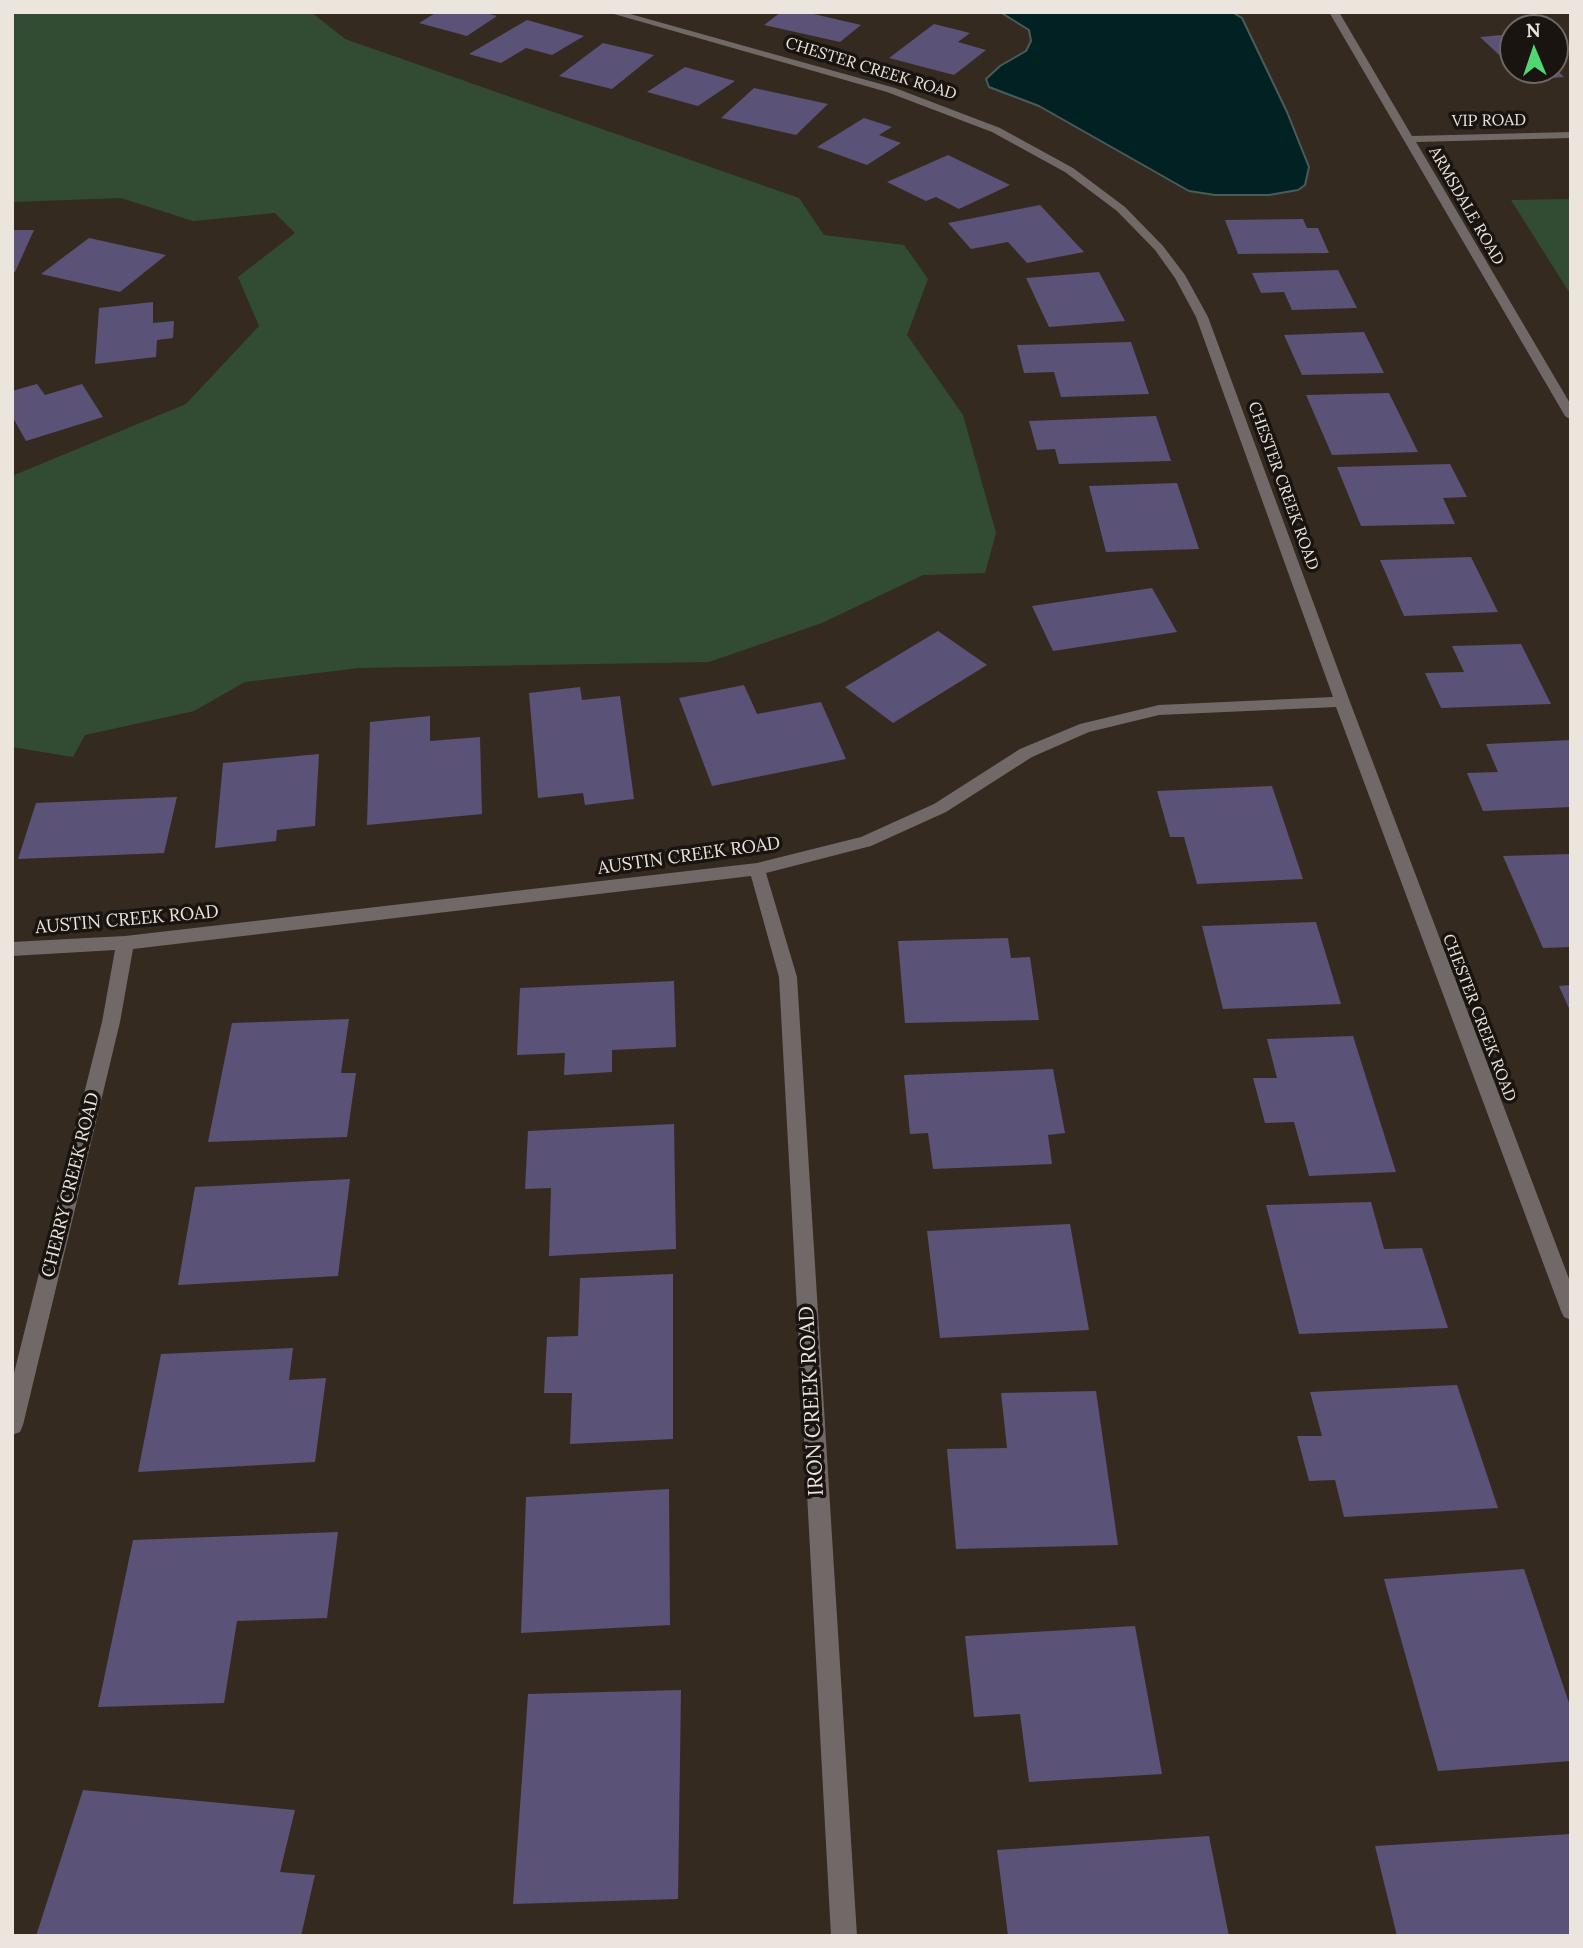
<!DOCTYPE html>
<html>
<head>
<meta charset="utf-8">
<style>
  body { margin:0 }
  #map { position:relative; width:1583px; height:1948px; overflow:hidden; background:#352a20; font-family:Lora,serif }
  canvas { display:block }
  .frame { position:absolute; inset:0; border:14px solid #ece5de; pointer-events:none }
  .north { position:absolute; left:1499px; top:14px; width:70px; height:70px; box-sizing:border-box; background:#19140f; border:2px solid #6d6862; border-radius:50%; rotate:358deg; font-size:19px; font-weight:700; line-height:28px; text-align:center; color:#ece5de }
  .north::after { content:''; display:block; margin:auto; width:24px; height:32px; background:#52d673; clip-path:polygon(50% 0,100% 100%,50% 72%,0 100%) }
</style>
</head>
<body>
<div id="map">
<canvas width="1583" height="1948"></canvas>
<div class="frame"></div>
<div class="north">N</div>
</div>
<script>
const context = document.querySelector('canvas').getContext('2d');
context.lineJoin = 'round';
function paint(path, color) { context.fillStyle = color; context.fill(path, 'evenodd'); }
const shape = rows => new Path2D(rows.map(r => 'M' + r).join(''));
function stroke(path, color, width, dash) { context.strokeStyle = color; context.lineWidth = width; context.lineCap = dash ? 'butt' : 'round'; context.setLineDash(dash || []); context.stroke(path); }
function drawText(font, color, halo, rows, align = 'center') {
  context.font = font + ' Lora,serif'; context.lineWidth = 7; context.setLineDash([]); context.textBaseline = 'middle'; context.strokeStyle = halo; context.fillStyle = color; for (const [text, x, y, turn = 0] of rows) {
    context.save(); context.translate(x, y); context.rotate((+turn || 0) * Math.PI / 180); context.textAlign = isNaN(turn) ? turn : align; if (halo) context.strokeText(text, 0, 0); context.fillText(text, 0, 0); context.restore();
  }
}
paint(shape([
  [12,12,311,12,345,39,799,198,824,235,904,245,928,279,907,335,963,415,996,533,985,573,923,575,822,623,709,662,359,668,245,682,194,711,85,735,73,757,12,747,12,476,186,404,259,326,238,277,295,233,275,213,193,221,121,198,12,202],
  [1571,199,1571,295,1511,200]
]), '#324c33');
const water = shape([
  [1000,12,1232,12,1242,18,1287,112,1309,167,1305,185,1298,190,1269,195,1215,195,1189,191,1039,106,989,87,986,79,1000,66,1026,51,1031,41,1029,30,1000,12]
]);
paint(water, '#022122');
stroke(water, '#485c5a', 2);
paint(shape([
  [437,12,482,12,497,16,467,36,419,23],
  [781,12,805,12,861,25,840,42,764,25],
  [527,20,584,36,552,55,526,48,501,63,469,54],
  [934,24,970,33,958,42,986,50,954,75,889,58],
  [1513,34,1513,68,1480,37],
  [603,43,654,55,612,89,559,76],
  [685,67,735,81,698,106,647,92],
  [1516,70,1557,70,1564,77,1527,80],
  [754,88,828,104,796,135,721,118],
  [864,118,892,127,879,135,901,143,867,165,817,147],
  [948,155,1010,185,959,209,936,197,926,201,887,182],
  [1040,205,1084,252,1027,263,1008,242,971,249,948,223],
  [1303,219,1307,228,1318,228,1329,253,1238,254,1225,220],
  [12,230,34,230,15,272,12,272],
  [89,238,166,255,120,292,41,274],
  [1338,270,1357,308,1292,310,1284,292,1261,293,1252,273],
  [1099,272,1125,321,1049,327,1026,278],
  [153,302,153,323,174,321,173,338,157,340,156,357,95,364,99,308],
  [1364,332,1384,373,1302,375,1284,335],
  [1131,342,1149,394,1061,397,1054,372,1024,373,1017,345],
  [37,384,45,395,82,384,103,417,26,441,12,416,12,391],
  [1389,393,1418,452,1332,455,1306,395],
  [1156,416,1171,461,1059,464,1055,449,1037,450,1029,421],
  [1450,464,1467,497,1443,498,1455,524,1361,526,1337,467],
  [1177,483,1199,549,1106,552,1089,486],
  [1471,557,1498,612,1404,616,1380,560],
  [1152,588,1177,632,1053,651,1032,606],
  [938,631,987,665,893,723,845,687],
  [1521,644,1551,704,1441,708,1425,673,1464,672,1452,646],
  [744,685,757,714,821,702,846,759,712,786,679,698],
  [580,687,582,700,620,696,634,799,585,805,583,793,538,798,529,693],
  [430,716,430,741,480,737,482,814,367,825,370,722],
  [1571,740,1571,807,1483,811,1467,773,1498,772,1486,744],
  [319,754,315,826,277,830,276,841,215,848,223,763],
  [1272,786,1303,879,1197,884,1184,837,1170,837,1157,791],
  [177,797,164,853,18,859,36,803],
  [1571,854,1571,947,1543,948,1503,856],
  [1316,922,1341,1004,1223,1009,1202,926],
  [1008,938,1011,958,1030,957,1039,1020,905,1023,898,941],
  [674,981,676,1047,612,1050,612,1072,564,1075,565,1053,517,1055,520,988],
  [1571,985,1571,1013,1559,986],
  [349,1019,341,1073,356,1073,347,1137,208,1142,232,1023],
  [1353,1036,1396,1172,1309,1176,1294,1122,1265,1123,1253,1078,1277,1078,1267,1039],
  [1053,1069,1065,1133,1048,1135,1052,1164,933,1169,928,1133,910,1134,904,1075],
  [674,1124,676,1249,549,1256,551,1188,525,1189,528,1131],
  [350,1179,338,1276,178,1285,195,1187],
  [1371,1202,1384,1249,1422,1248,1448,1328,1299,1334,1266,1205],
  [1070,1224,1089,1330,940,1338,927,1231],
  [673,1274,673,1439,570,1444,572,1393,544,1393,547,1337,578,1336,580,1278],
  [293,1348,289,1380,326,1378,315,1462,138,1472,161,1354],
  [1457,1385,1498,1508,1344,1517,1335,1480,1309,1481,1297,1436,1322,1436,1310,1392],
  [1096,1391,1118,1545,956,1549,947,1449,1007,1448,1001,1393],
  [669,1489,670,1625,521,1633,526,1497],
  [338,1532,327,1618,237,1621,224,1703,98,1707,133,1540],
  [1524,1569,1571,1709,1571,1761,1438,1771,1384,1579],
  [1135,1626,1162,1774,1029,1782,1020,1714,974,1717,965,1636],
  [681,1690,678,1899,513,1904,528,1694],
  [83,1790,295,1810,280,1872,315,1875,301,1936,36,1936],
  [1571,1834,1571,1936,1397,1936,1375,1846],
  [1209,1836,1229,1936,1008,1936,997,1850]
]), '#5a5277');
paint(shape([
  [607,12,623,12,895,88,1000,128,1073,168,1125,207,1163,246,1185,275,1208,317,1350,702,1571,1284,1571,1320,1564,1317,1561,1311,1336,707,1159,715,1089,732,1032,757,946,812,871,846,766,873,797,977,857,1936,831,1936,779,977,751,876,133,949,120,1022,23,1425,20,1432,12,1435,12,1381,102,1022,115,950,12,956,12,942,125,936,757,863,861,837,934,804,1020,749,1080,724,1159,705,1333,697,1196,317,1175,278,1155,250,1117,211,1065,172,992,132,887,92,607,12],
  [1329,12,1339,12,1412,136,1571,132,1571,138,1416,142,1571,405,1571,420,1565,416,1329,12]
]), '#716968');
drawText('16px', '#ece5de', '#19140f', [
  ["CHESTER CREEK ROAD",871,69,17],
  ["VIP ROAD",1489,121,-1],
  ["ARMSDALE ROAD",1466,206,60],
  ["CHESTER CREEK ROAD",1283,486,70],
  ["CHESTER CREEK ROAD",1479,1018,69]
]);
drawText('18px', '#ece5de', '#19140f', [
  ["AUSTIN CREEK ROAD",689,856,-8],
  ["AUSTIN CREEK ROAD",127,920,-5],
  ["CHERRY CREEK ROAD",71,1185,-76]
]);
drawText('21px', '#ece5de', '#19140f', [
  ["IRON CREEK ROAD",812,1401,-93]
]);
</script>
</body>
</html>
